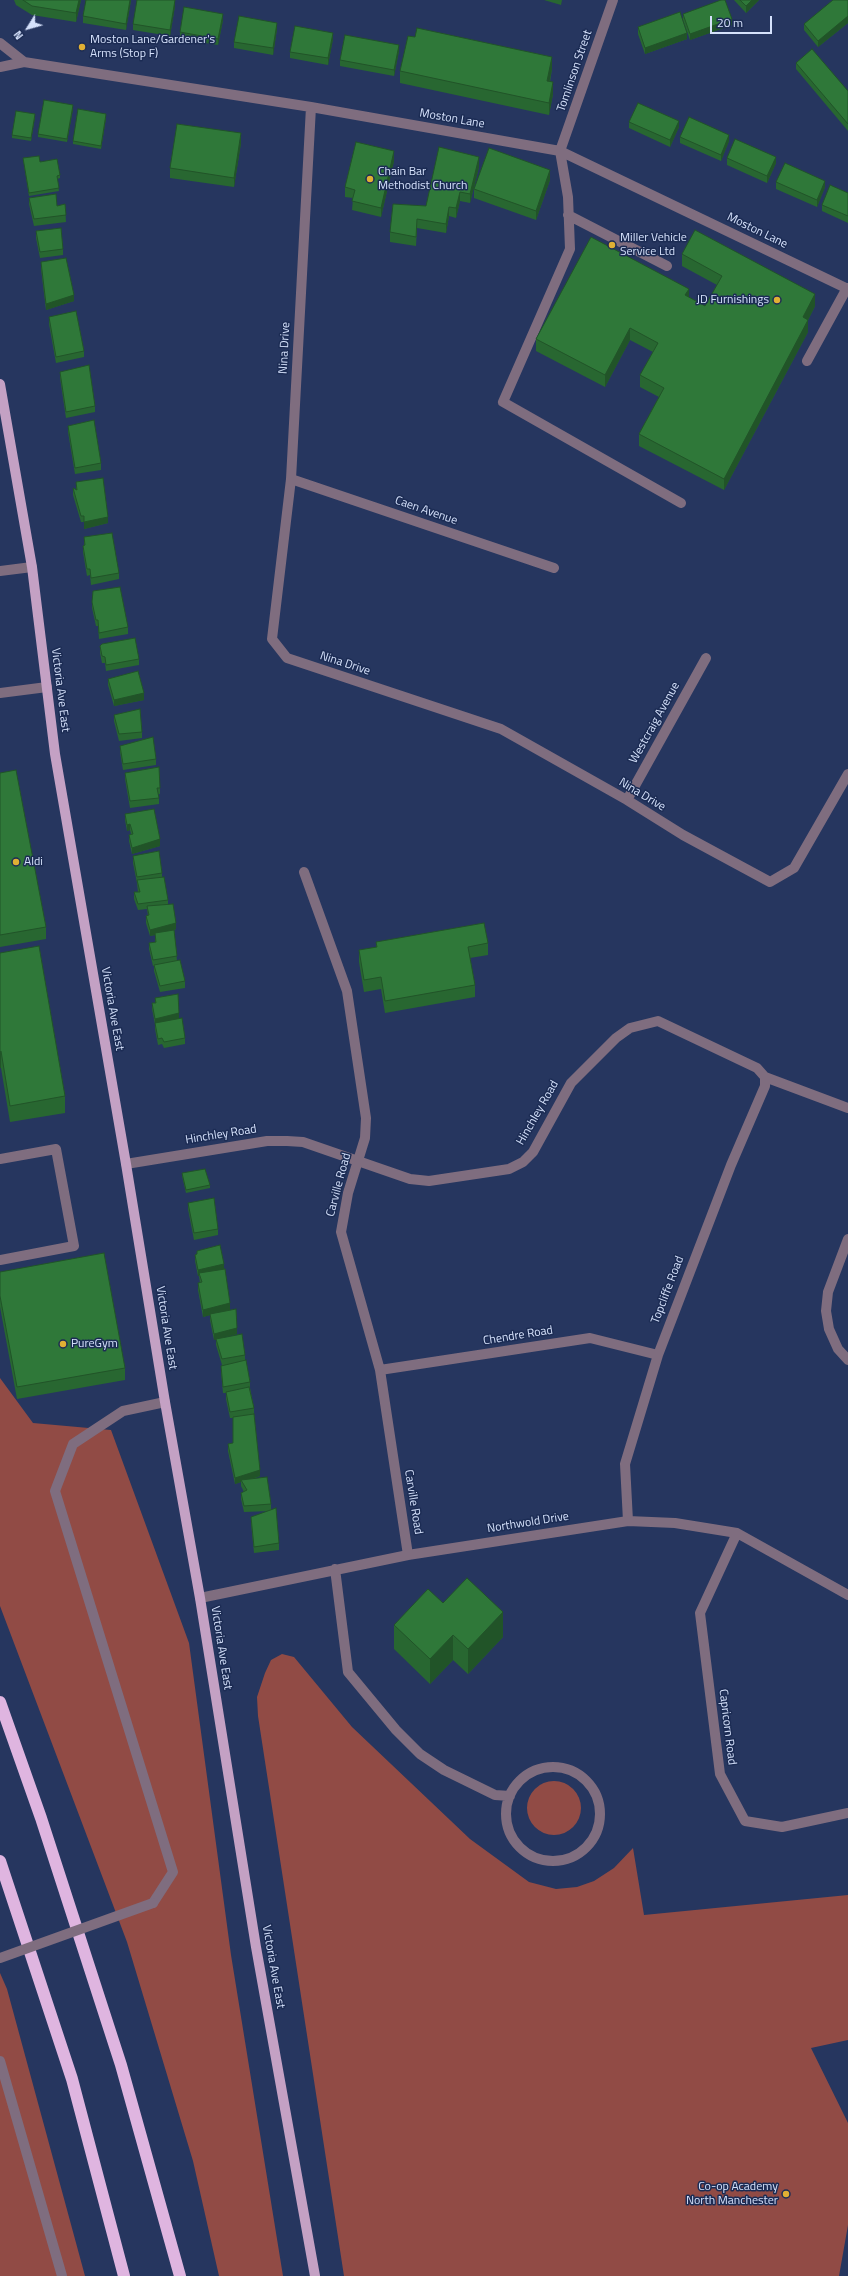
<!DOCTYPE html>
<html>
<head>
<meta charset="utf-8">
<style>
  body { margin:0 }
  #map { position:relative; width:848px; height:2276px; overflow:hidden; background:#26365f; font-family:"Titillium Web",sans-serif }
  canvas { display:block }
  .north { position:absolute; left:8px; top:8px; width:40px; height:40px; -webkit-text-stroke:3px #1c2c54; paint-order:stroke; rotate:233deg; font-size:11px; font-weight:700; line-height:16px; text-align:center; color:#d5e1fb }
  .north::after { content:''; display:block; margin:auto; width:14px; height:18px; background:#d5e1fb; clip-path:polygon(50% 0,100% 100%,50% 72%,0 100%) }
  .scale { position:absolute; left:710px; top:16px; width:62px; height:18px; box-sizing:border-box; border:2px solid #d5e1fb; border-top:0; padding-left:5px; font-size:12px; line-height:14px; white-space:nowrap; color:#d5e1fb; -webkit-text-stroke:3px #1c2c54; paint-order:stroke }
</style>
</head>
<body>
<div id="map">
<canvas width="848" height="2276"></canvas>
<div class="north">N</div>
<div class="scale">20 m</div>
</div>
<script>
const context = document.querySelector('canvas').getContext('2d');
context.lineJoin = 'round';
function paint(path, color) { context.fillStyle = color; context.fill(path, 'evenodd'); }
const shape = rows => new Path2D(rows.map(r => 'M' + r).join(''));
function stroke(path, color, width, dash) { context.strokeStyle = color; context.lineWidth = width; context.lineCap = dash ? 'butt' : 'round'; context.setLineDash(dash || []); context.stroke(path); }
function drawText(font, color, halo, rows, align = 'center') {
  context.font = font + ' "Titillium Web",sans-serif'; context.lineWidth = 3; context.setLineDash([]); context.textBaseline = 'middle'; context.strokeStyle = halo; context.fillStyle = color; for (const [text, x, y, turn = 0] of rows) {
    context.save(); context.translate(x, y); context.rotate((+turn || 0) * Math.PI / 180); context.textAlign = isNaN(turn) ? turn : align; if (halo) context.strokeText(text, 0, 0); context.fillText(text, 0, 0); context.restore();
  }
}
paint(shape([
  [0,1378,33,1423,111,1430,189,1643,231,1955,283,2276,219,2276,193,2161,127,1942,0,1606],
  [282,1654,294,1657,352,1727,470,1839,529,1882,556,1889,577,1887,594,1881,614,1868,633,1848,644,1915,848,1895,848,2040,811,2048,848,2123,848,2225,839,2276,344,2276,258,1716,257,1697,265,1673,271,1660],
  '527 1808a27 27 0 1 1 54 0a27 27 0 1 1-54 0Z',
  [0,1973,7,1989,85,2276,0,2276]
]), '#914b45');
stroke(shape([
  [613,0,560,151,568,197,570,249,503,402,681,503],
  [0,43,24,62],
  [0,67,24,62,311,107,560,151,848,289],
  [311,107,291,479,272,639,287,658,501,729,627,800,683,835,770,882,794,868,848,774],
  [568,215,667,266],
  [807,361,847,288],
  [291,479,554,568],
  [0,571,32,567],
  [0,693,47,687],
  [627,800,706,658],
  [304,872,347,991,366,1118,365,1138,348,1193,341,1232,380,1370,408,1555],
  [0,1159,56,1149,74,1246,0,1260],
  [126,1164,267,1141,287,1141,303,1142,410,1179,429,1181,509,1169,523,1162,533,1152,571,1083,616,1038,630,1028,658,1021,757,1068,765,1077,848,1108],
  [848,1239,828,1292,826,1311,829,1329,838,1349,848,1360],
  [380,1370,590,1338,658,1355],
  [628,1521,625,1464,658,1355,731,1165,765,1086,765,1077],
  [737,1533,700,1613,720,1774,745,1821,782,1827,848,1813],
  [335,1569,348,1672,396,1730,420,1754,444,1770,495,1795,510,1796],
  [200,1598,408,1555,628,1521,675,1523,737,1533,848,1595],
  '506 1814a47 47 0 1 1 94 0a47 47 0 1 1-94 0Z',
  [153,1903,173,1872,55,1491,73,1444,123,1411,165,1402],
  [0,2061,62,2276]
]), '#7f6d7f', 10);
stroke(shape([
  [0,384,32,567,55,754,126,1164,165,1402,200,1598,256,1947,315,2276]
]), '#c4a1c4', 10);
stroke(shape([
  [0,1702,41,1818,121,2065,180,2276],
  [0,1861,72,2079,124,2276]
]), '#dfb5e0', 12);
stroke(shape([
  [0,1958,153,1903]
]), '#7f6d7f', 10);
paint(shape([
  [14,0,81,0,76,22,32,15,16,5],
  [131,0,126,30,83,23,83,16],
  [544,0,562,0,561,5],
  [734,0,759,0,746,13],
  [848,0,848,23,818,47,804,30,804,24],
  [175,6,170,36,133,30,133,24],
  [683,14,732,25,690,40,683,20],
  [223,20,218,45,180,39,180,32],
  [638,27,687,39,645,54,638,34],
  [277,29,273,55,234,48,234,42],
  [333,39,328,65,290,58,290,52],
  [399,51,394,76,340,66,340,60],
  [796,63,848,91,848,131,796,69],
  [552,69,550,82,553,94,549,115,400,83,400,71],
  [73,109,67,142,38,137,38,134],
  [35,117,31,141,12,138,12,135],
  [106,118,101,149,73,144,73,141],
  [629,122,679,127,670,147,629,128],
  [680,137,729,141,721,161,680,143],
  [241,143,234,187,170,178,170,168],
  [23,158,40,162,60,175,60,178,57,179,59,191,29,196],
  [727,158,776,163,767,183,727,165],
  [394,161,381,217,352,210,353,198,345,197,345,187],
  [479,167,470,203,460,201,456,218,449,216,446,233,417,228,416,246,390,242,390,232],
  [550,180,536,220,474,198,474,189],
  [776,182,825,187,817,207,776,189],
  [848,193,848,223,822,211,822,205],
  [29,198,57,206,65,204,66,222,34,226,29,204],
  [36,231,63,249,63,255,40,258,36,238],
  [682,254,815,306,808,320,808,332,724,490,639,446,639,434,659,397,640,387,640,375,653,352,630,340,605,387,536,351,536,339,689,297,705,306,717,285,682,266],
  [41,262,74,301,46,310,41,269],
  [49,317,84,351,84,357,56,363,49,324],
  [60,372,95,406,95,412,66,418,60,378],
  [68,426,101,463,101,470,75,474,68,432],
  [76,482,108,523,84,529,84,522,81,522,73,495,73,488,76,490],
  [84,537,119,573,119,579,91,585,90,575,87,576,83,552,83,546,84,546],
  [92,602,128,627,128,634,99,639,98,626,96,626,92,608],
  [100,646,139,659,139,665,106,671,105,663,102,663,100,653],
  [108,679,144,700,114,706,108,685],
  [114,715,142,732,142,738,119,741,114,721],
  [120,746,156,759,156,765,123,770,120,752],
  [0,773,46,927,46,939,0,947],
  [125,773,160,788,160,794,158,794,159,798,159,804,130,808,125,779],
  [125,814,160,846,132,854,129,841,129,835,131,834,130,830,127,831,125,820],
  [133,856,162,873,162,877,168,900,168,904,176,929,174,930,177,961,185,981,185,988,160,992,154,971,154,966,153,966,149,949,149,943,155,942,155,935,150,936,146,923,146,916,148,916,147,909,138,910,134,899,134,892,138,892,137,883,133,863],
  [376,942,488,943,488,955,470,958,475,985,475,997,385,1013,381,989,364,992,359,962,359,950,376,947],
  [0,953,65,1096,65,1113,10,1122,1,1068,0,1068],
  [155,998,179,1019,185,1038,185,1044,164,1048,162,1044,158,1045,155,1029,155,1024,152,1009,152,1003,155,1003],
  [182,1173,210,1185,210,1188,186,1193,182,1176],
  [188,1203,218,1229,218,1235,194,1240,188,1209],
  [197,1251,224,1269,230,1310,237,1334,224,1337,245,1355,245,1360,250,1382,250,1388,254,1408,254,1414,260,1476,253,1479,271,1504,271,1510,279,1543,279,1550,254,1553,251,1523,251,1517,270,1511,244,1512,241,1499,241,1493,244,1492,241,1486,241,1482,235,1484,228,1451,228,1444,233,1443,233,1418,230,1418,226,1399,226,1393,223,1393,221,1372,221,1366,222,1365,216,1345,216,1339,214,1340,210,1320,210,1315,203,1317,198,1290,198,1283,200,1283,199,1276,198,1276,195,1261,195,1255,197,1254],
  [0,1272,125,1368,125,1380,17,1399,0,1307],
  [443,1603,503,1637,468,1674,453,1660,430,1684,394,1649,394,1625]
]), '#286731');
paint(shape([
  [79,0,81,0,76,22,76,13],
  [130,0,131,0,126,30,126,24],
  [175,0,175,6,170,36,170,30],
  [752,0,759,0,746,13,746,6],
  [223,14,223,20,218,45,218,39],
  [848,16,848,23,818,47,818,41],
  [732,19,732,25,690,40,690,34],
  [277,23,277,29,273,55,273,48],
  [333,33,333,39,328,65,328,58],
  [687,33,687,39,645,54,645,48],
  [399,45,399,51,394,76,394,70],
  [552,57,552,69,547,93,547,81],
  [553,82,553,94,549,115,549,103],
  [73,105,73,109,67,142,67,139],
  [35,114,35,117,31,141,31,138],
  [106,114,106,118,101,149,101,146],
  [679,121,679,127,670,147,670,140],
  [241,133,241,143,234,187,234,178],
  [729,135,729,141,721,161,721,155],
  [394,151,394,161,381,217,381,208],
  [479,157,479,167,470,203,470,194],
  [776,157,776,163,767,183,767,176],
  [550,170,550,180,536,220,536,211],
  [825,181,825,187,817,207,817,200],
  [460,192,460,201,456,218,456,208],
  [449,207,449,216,446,233,446,224],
  [689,289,689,301,685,295],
  [815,294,815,306,808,320,808,332,724,490,724,479,803,317],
  [74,295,74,301,46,310,46,304],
  [630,328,630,340,605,387,605,375],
  [108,517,108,523,84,529,84,522],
  [144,693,144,700,114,706,114,700],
  [130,824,130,830,127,831,127,825],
  [160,839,160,846,132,854,132,848],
  [176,923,176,929,155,935,155,933,155,935,150,936,150,930],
  [179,1013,179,1019,155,1025,155,1019],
  [1,1051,1,1068,0,1068,0,1052],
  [224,1264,224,1271,199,1273,199,1276,198,1276,198,1270],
  [230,1303,230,1310,203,1317,203,1310],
  [237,1328,237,1334,214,1340,214,1334],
  [260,1470,260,1476,242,1482,241,1480,241,1482,235,1484,235,1478],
  [503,1612,503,1637,468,1674,468,1649],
  [453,1635,453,1660,430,1684,430,1659]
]), '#215428');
const building = shape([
  [23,0,79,0,76,13,32,6,23,0],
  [86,0,130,0,126,24,83,16,86,0],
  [137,0,175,0,170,30,133,24,137,0],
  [721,0,725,0,732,19,690,34,683,14,721,0],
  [740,0,752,0,746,6,740,0],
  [833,0,848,0,848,16,818,41,804,24,833,0],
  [184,7,223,14,218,39,180,32,184,7],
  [680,12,687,33,645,48,638,27,680,12],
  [239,16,277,23,273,48,234,42,239,16],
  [295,26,333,33,328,58,290,52,295,26],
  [417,28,552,57,547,81,553,82,549,103,400,71,408,36,415,37,417,28],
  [345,35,399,45,394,70,340,60,345,35],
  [812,49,848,91,848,124,796,63,812,49],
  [44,100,73,105,67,139,38,134,44,100],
  [638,103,679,121,670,140,629,122,638,103],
  [78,109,106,114,101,146,73,141,78,109],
  [16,111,35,114,31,138,12,135,16,111],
  [689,117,729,135,721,155,680,137,689,117],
  [177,124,241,133,234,178,170,168,177,124],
  [735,139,776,157,767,176,727,158,735,139],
  [356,142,394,151,381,208,352,201,355,190,345,187,356,142],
  [439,147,479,157,470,194,460,192,456,208,449,207,446,224,417,219,416,237,390,232,393,204,426,206,439,147],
  [489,148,550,170,536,211,474,189,489,148],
  [39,156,40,162,57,159,60,175,57,176,59,188,29,193,23,158,39,156],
  [785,163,825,181,817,200,776,182,785,163],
  [830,185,848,193,848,216,822,205,830,185],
  [56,194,57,206,65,204,66,215,34,219,29,198,56,194],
  [61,228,63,249,40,252,36,231,61,228],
  [695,230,815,294,803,317,808,320,724,479,639,434,664,388,640,375,658,343,630,328,605,375,536,339,591,237,689,289,685,295,705,306,722,276,682,254,695,230],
  [66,258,74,295,46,304,41,262,66,258],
  [76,311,84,351,56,357,49,317,76,311],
  [89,365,95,406,66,412,60,372,89,365],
  [94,420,101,463,75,468,68,426,94,420],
  [103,478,108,517,84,522,84,516,81,516,73,488,77,490,76,482,103,478],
  [112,533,119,573,91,578,90,569,87,569,83,546,85,545,84,537,112,533],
  [120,587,128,627,99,633,98,620,96,620,92,602,93,591,120,587],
  [135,638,139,659,106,665,105,657,102,656,100,646,102,644,135,638],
  [138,671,144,693,114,700,108,679,138,671],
  [140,709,142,732,119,734,114,715,140,709],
  [153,737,156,759,123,764,120,746,153,737],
  [159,767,160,788,157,788,159,798,130,801,125,773,159,767],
  [16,770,46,927,0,935,0,773,16,770],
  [154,809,160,839,132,848,129,835,133,834,130,824,127,825,125,814,154,809],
  [159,851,162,873,137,877,133,856,159,851],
  [164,877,168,900,138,904,134,892,140,892,137,880,164,877],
  [173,904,176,923,150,930,146,916,149,915,147,906,173,904],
  [484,923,488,943,468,947,475,985,385,1001,381,977,364,980,359,950,377,947,376,942,484,923],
  [174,930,177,956,153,960,149,943,156,942,155,933,174,930],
  [39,946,65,1096,10,1106,1,1051,0,1052,0,953,39,946],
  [180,960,185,981,160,986,154,965,180,960],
  [178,994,179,1013,155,1019,152,1003,156,1003,155,998,178,994],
  [182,1018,185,1038,164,1042,162,1038,158,1039,155,1023,182,1018],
  [205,1169,210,1185,186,1190,182,1173,205,1169],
  [214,1198,218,1229,194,1233,188,1203,214,1198],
  [220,1245,224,1264,198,1270,195,1255,197,1254,197,1251,220,1245],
  [104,1253,125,1368,17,1387,0,1296,0,1272,104,1253],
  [225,1269,230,1303,203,1310,198,1283,202,1282,199,1273,225,1269],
  [236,1309,237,1328,214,1334,210,1314,236,1309],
  [242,1334,245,1355,222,1359,216,1339,242,1334],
  [246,1360,250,1382,223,1387,221,1366,246,1360],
  [249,1387,254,1408,230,1412,226,1392,249,1387],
  [254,1414,260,1470,235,1478,228,1444,233,1443,233,1417,254,1414],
  [267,1477,271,1504,244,1506,241,1493,247,1490,241,1480,267,1477],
  [276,1508,279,1543,254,1547,251,1517,276,1508],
  [467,1578,503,1612,468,1649,453,1635,430,1659,394,1625,428,1589,443,1603,467,1578]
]);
paint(building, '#2f7839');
stroke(building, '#215428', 1);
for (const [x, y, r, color] of [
  [82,47,4,"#e0b034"],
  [370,179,4,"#e0b034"],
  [612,245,4,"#e0b034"],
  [777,300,4,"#e0b034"],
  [16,862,4,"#e0b034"],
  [63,1344,4,"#e0b034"],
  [786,2194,4,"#e0b034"]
]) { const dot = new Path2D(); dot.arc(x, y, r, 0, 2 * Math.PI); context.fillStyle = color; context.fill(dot); stroke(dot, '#1c2c54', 1.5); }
drawText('12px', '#d5e1fb', '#1c2c54', [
  ["Moston Lane/Gardener's",90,40],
  ["Arms (Stop F)",90,54],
  ["Chain Bar",378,172],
  ["Methodist Church",378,186],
  ["Miller Vehicle",620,238],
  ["Service Ltd",620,252],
  ["JD Furnishings",769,300,"right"],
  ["Aldi",24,862],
  ["PureGym",71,1344],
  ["Co-op Academy",778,2187,"right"],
  ["North Manchester",778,2201,"right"]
], 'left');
drawText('12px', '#d5e1fb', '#1c2c54', [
  ["Tomlinson Street",575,71,-71],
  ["Moston Lane",452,119,10],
  ["Moston Lane",757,231,26],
  ["Nina Drive",285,348,-87],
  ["Caen Avenue",426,511,19],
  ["Nina Drive",345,664,18],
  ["Victoria Ave East",60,690,83],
  ["Westcraig Avenue",655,723,-61],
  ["Nina Drive",642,795,31],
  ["Victoria Ave East",112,1009,80],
  ["Hinchley Road",538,1113,-60],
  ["Hinchley Road",221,1135,-9],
  ["Carville Road",339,1185,-75],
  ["Topcliffe Road",668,1290,-69],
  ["Victoria Ave East",166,1328,81],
  ["Chendre Road",518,1336,-9],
  ["Carville Road",413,1502,81],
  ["Northwold Drive",528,1523,-9],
  ["Victoria Ave East",221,1648,81],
  ["Capricorn Road",727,1727,83],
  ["Victoria Ave East",273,1967,80]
]);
</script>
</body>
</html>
